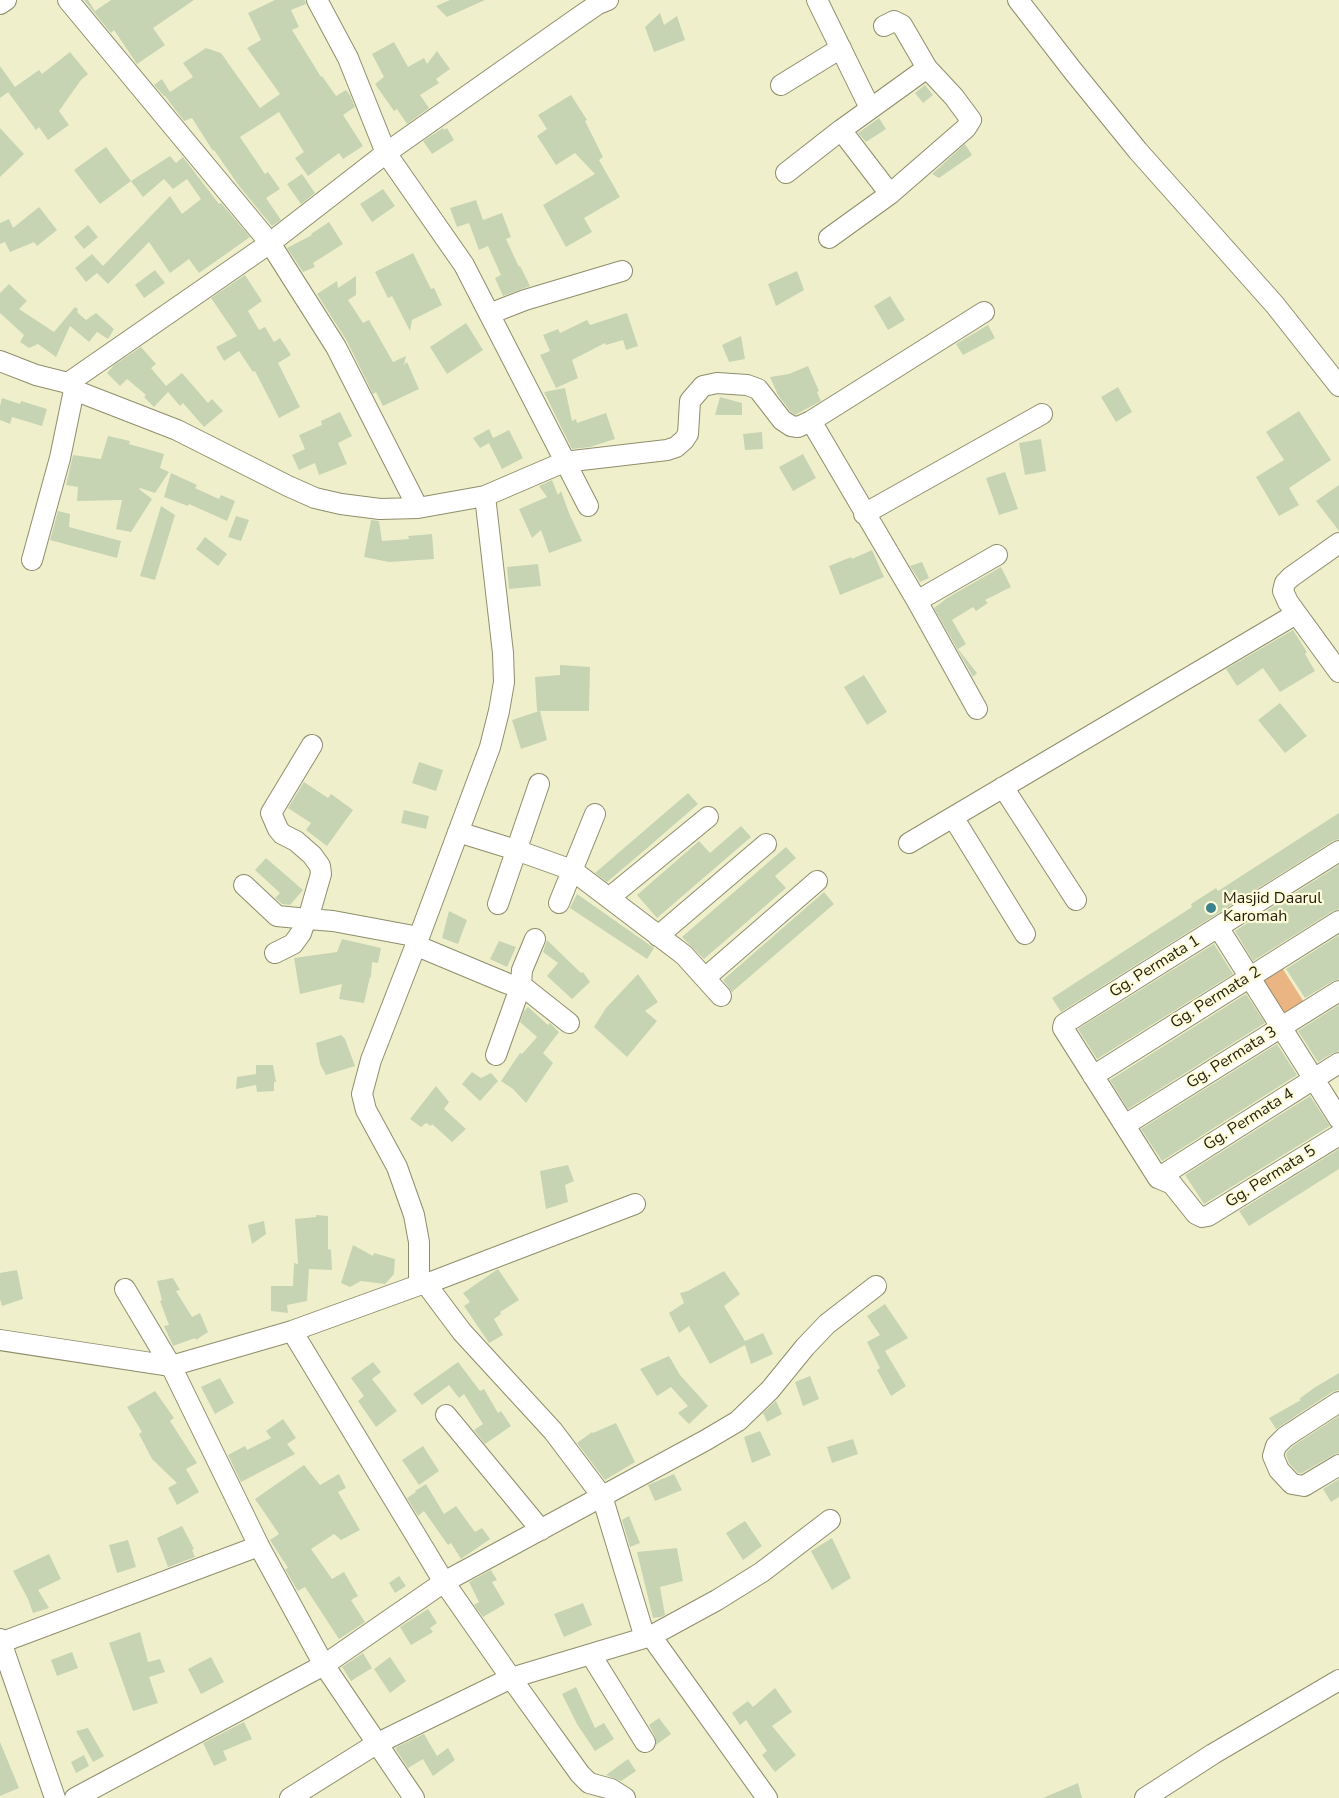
<!DOCTYPE html>
<html>
<head>
<meta charset="utf-8">
<style>
  body { margin:0 }
  canvas { display:block; background:#f0efcb }
</style>
</head>
<body>
<canvas width="1339" height="1798"></canvas>
<script>
const context = document.querySelector('canvas').getContext('2d');
context.lineJoin = 'round';
function paint(path, color) { context.fillStyle = color; context.fill(path, 'evenodd'); }
const shape = rows => new Path2D(rows.map(r => 'M' + r).join(''));
function stroke(path, color, width, dash) { context.strokeStyle = color; context.lineWidth = width; context.lineCap = dash ? 'butt' : 'round'; context.setLineDash(dash || []); context.stroke(path); }
function drawText(font, color, halo, rows, align = 'center') {
  context.font = font + ' "Nunito Sans",sans-serif'; context.lineWidth = 4.5; context.setLineDash([]); context.textBaseline = 'middle'; context.strokeStyle = halo; context.fillStyle = color; for (const [text, x, y, turn = 0] of rows) {
    context.save(); context.translate(x, y); context.rotate((+turn || 0) * Math.PI / 180); context.textAlign = isNaN(turn) ? turn : align; if (halo) context.strokeText(text, 0, 0); context.fillText(text, 0, 0); context.restore();
  }
}
paint(shape([
  [1281,966,1307,1007,1286,1021,1259,980]
]), '#eab483');
paint(shape([
  [84,0,88,0,95,11,111,0,194,0,153,28,165,45,137,64,114,30,111,33],
  [275,0,305,0,306,4,291,10,299,27,292,30,321,77,322,76,336,96,346,90,350,95,355,107,343,115,363,146,343,159,339,153,308,176,295,158,304,152,279,112,240,137,265,174,268,172,280,189,266,198,281,220,272,226,239,186,214,150,213,151,192,118,184,121,165,96,164,96,154,85,162,79,170,92,193,77,183,63,206,48,221,53,260,108,280,94,247,48,261,40,248,13],
  [450,0,485,0,447,17,436,6],
  [660,13,664,25,677,16,685,40,654,52,645,27],
  [394,42,408,67,424,58,427,64,437,51,450,69,436,79,439,83,420,95,429,108,407,124,397,109,394,111,375,84,384,77,372,54],
  [70,52,88,74,81,80,59,111,69,125,48,140,39,127,36,130,8,92,39,70,42,74],
  [0,66,15,87,0,98],
  [925,85,933,95,923,103,915,93],
  [571,95,587,120,585,121,603,157,599,160,620,197,584,218,592,232,566,247,543,205,595,174,575,153,556,165,537,136,547,129,538,115],
  [879,118,886,129,866,142,858,133],
  [0,128,24,154,0,177],
  [443,128,444,130,447,128,454,140,432,154,423,141],
  [965,144,972,155,939,178,932,174],
  [106,147,131,181,100,204,74,170],
  [170,156,176,163,183,157,219,204,221,203,250,237,199,273,189,259,170,273,149,242,108,284,97,273,86,282,75,268,92,254,103,266,170,196,182,214,201,199,187,179,173,189,164,179,143,197,131,181],
  [302,174,315,193,301,204,287,184],
  [383,189,395,206,372,222,360,204],
  [476,200,483,220,502,213,511,237,506,239,519,267,520,266,530,286,503,296,495,278,501,275,488,246,479,250,469,223,457,227,450,208],
  [39,207,57,230,37,246,34,242,10,252,5,242,0,244,0,223,9,219,13,228],
  [329,222,343,244,313,263,315,267,303,272,287,248,312,235,311,234],
  [88,225,98,237,84,249,74,237],
  [413,253,431,289,434,288,442,305,412,320,410,331,392,296,388,298,375,272],
  [155,270,165,283,144,298,135,285],
  [797,271,804,290,776,306,768,284],
  [245,275,262,301,248,311,259,330,265,327,274,342,280,338,291,355,278,363,300,407,279,418,255,371,253,372,239,351,224,361,216,347,237,336,211,298],
  [356,276,356,295,348,300,363,323,369,320,393,362,406,356,404,365,407,362,419,389,383,406,376,392,373,394,347,341,317,294,337,281,338,288],
  [9,284,27,301,19,309,54,332,75,307,78,309,77,312,86,320,96,313,114,329,108,339,97,332,89,342,70,326,56,357,38,344,29,348,20,342,24,335,0,313,0,293],
  [890,296,905,320,888,330,874,306],
  [627,313,638,346,626,350,623,340,606,345,605,343,572,360,578,378,556,388,540,355,550,351,543,335,558,329,560,333,587,320,590,325],
  [466,323,483,350,447,374,430,347],
  [988,325,995,338,963,355,956,344],
  [741,336,745,359,729,362,722,345],
  [141,347,156,364,151,368,166,386,182,373,208,403,212,399,223,411,204,427,183,403,180,406,168,392,154,407,144,397,146,395,127,379,120,386,107,373,114,365],
  [808,366,819,391,817,392,821,401,795,415,790,411,778,395,770,377,789,374],
  [1118,387,1132,412,1116,422,1101,397],
  [565,388,572,421,576,419,577,423,606,413,615,439,590,447,572,449,544,392],
  [720,397,742,403,742,415,715,415],
  [2,398,20,404,21,401,47,409,42,426,12,417,10,424,0,420,0,406],
  [1299,411,1331,460,1289,488,1299,505,1279,516,1256,477,1284,460,1266,432],
  [340,412,352,436,338,443,347,464,319,475,315,463,299,470,292,455,305,449,299,435,322,425,321,421],
  [489,429,493,438,509,430,523,458,502,469,489,443,480,448,473,438],
  [762,432,763,449,745,450,743,434],
  [108,436,130,441,129,444,164,454,160,468,169,472,155,493,140,488,139,489,152,499,131,532,116,529,122,500,77,501,78,487,66,485,73,455,101,459],
  [1041,439,1046,471,1025,475,1019,443],
  [803,454,816,478,793,491,779,467],
  [1005,472,1018,509,999,515,986,478],
  [171,473,197,485,195,488,219,499,221,495,235,501,227,521,189,504,188,506,164,497],
  [552,480,558,495,561,491,569,513,582,541,549,553,541,530,532,538,519,509,547,497,539,486],
  [1339,485,1339,531,1316,501],
  [161,506,175,515,155,580,140,576],
  [58,511,70,514,69,527,121,541,117,558,50,540],
  [236,516,249,520,241,541,228,537],
  [371,520,379,521,382,541,409,539,408,536,432,534,434,559,389,562,364,557],
  [205,537,227,554,218,566,196,549],
  [872,550,884,577,840,595,829,566,851,557,852,559],
  [922,562,929,578,920,582,910,566],
  [538,564,541,586,509,589,507,567],
  [1001,567,1011,587,985,600,988,603,976,611,973,607,952,620,966,644,958,649,977,673,973,677,934,608,947,598],
  [1293,630,1307,652,1305,654,1315,671,1280,692,1263,668,1237,686,1226,669],
  [560,665,590,667,589,711,540,711,547,740,521,749,512,720,539,711,537,711,535,677,560,675],
  [864,675,887,712,867,725,844,687],
  [1280,703,1307,736,1285,753,1258,720],
  [419,762,443,770,436,791,412,783],
  [304,782,328,798,331,794,353,810,327,846,306,830,311,823,288,808],
  [688,793,698,804,646,849,607,882,595,873],
  [404,810,429,816,426,829,401,823],
  [1339,813,1339,839,1333,841,1061,1012,1052,998,1192,907,1191,904,1216,888,1218,891],
  [741,826,751,837,657,918,637,895,699,841,710,853],
  [786,847,796,858,775,876,786,888,704,959,682,937],
  [266,858,303,890,290,905,282,904,275,898,280,893,255,870],
  [1339,865,1339,909,1333,911,1253,961,1235,931],
  [824,892,834,904,732,992,723,980],
  [577,894,654,948,647,959,570,908],
  [449,911,467,920,458,944,442,938],
  [1339,935,1339,979,1333,981,1305,998,1286,969],
  [342,939,381,948,378,963,372,962,371,977,370,977,364,1003,339,999,342,984,300,994,294,958,337,952],
  [547,940,581,973,583,972,590,982,572,999,547,976,558,963,543,952],
  [499,941,516,947,507,967,490,959],
  [1214,944,1233,974,1097,1059,1078,1029],
  [638,974,658,1002,645,1011,657,1021,627,1057,594,1027,606,1008],
  [1246,994,1265,1023,1128,1109,1110,1080],
  [1339,1005,1339,1051,1333,1053,1318,1062,1298,1031],
  [528,1007,548,1025,550,1023,559,1032,543,1053,553,1063,526,1103,513,1089,501,1081,520,1053,522,1054,537,1037,520,1022,524,1011],
  [341,1035,345,1039,355,1066,326,1075,320,1064,316,1043],
  [1277,1044,1297,1075,1162,1161,1141,1129],
  [256,1065,273,1065,276,1082,274,1082,274,1091,257,1092,256,1085,236,1089,237,1077,256,1074],
  [472,1072,481,1078,491,1073,498,1081,480,1101,462,1084],
  [436,1086,449,1102,444,1109,466,1129,452,1142,432,1124,431,1126,426,1123,421,1127,410,1119],
  [1310,1096,1330,1126,1204,1204,1185,1175],
  [1339,1149,1339,1169,1249,1226,1239,1211],
  [568,1165,574,1181,565,1185,568,1202,546,1209,540,1171],
  [316,1215,328,1216,328,1249,331,1250,332,1270,309,1269,307,1301,287,1305,288,1313,271,1311,271,1286,293,1286,294,1263,298,1264,295,1219,316,1217],
  [264,1221,266,1234,252,1244,248,1225],
  [353,1245,373,1256,374,1253,395,1259,394,1274,385,1284,361,1281,350,1287,341,1283],
  [498,1269,519,1300,500,1312,501,1314,494,1319,503,1335,489,1343,464,1306,470,1302,463,1293],
  [17,1270,23,1299,2,1306,0,1299,0,1273],
  [724,1271,740,1294,724,1306,745,1341,763,1333,773,1354,751,1364,745,1345,710,1364,689,1326,679,1333,669,1313,684,1303,680,1293,688,1291],
  [173,1278,180,1290,176,1291,192,1317,200,1313,208,1332,196,1340,195,1338,173,1346,164,1326,169,1325,160,1301,162,1300,157,1281],
  [885,1304,908,1338,885,1351,906,1386,891,1396,877,1370,880,1368,867,1342,880,1335,867,1316],
  [669,1356,680,1375,708,1406,689,1424,678,1413,688,1406,671,1387,657,1396,640,1369],
  [373,1362,381,1372,372,1379,397,1411,376,1427,358,1401,364,1396,351,1378],
  [458,1362,480,1391,484,1389,498,1413,501,1411,511,1426,485,1444,474,1430,483,1424,464,1394,459,1398,449,1385,422,1405,413,1394],
  [1339,1373,1339,1390,1332,1392,1276,1429,1269,1418,1301,1400,1299,1399,1314,1388],
  [810,1376,819,1399,803,1406,795,1382],
  [220,1378,234,1403,215,1414,201,1387],
  [155,1391,174,1418,170,1421,197,1463,186,1469,199,1492,177,1505,168,1488,177,1483,152,1459,139,1434,142,1432,127,1407],
  [776,1401,782,1414,767,1422,763,1413],
  [1339,1416,1339,1453,1333,1455,1302,1473,1298,1473,1289,1463,1286,1455,1287,1452,1293,1446],
  [283,1419,296,1438,287,1444,295,1454,241,1482,228,1455,245,1446,247,1450,271,1438,266,1431],
  [616,1423,635,1462,605,1480,577,1443,592,1432,593,1433],
  [760,1431,771,1455,752,1463,744,1437],
  [853,1439,858,1454,832,1463,827,1447],
  [423,1446,439,1471,419,1485,402,1460],
  [304,1465,320,1485,339,1474,346,1488,338,1492,360,1530,341,1540,334,1534,311,1549,332,1579,344,1572,358,1596,351,1600,365,1622,339,1639,305,1587,298,1591,296,1588,285,1569,288,1568,270,1540,279,1534,255,1499],
  [674,1474,682,1490,655,1501,648,1485],
  [1339,1479,1339,1497,1331,1502,1323,1489],
  [426,1484,444,1514,456,1506,475,1532,482,1528,490,1539,461,1559,451,1543,448,1545,424,1511,418,1516,407,1498,416,1492,415,1491],
  [629,1516,640,1543,630,1547,622,1520],
  [745,1521,762,1546,743,1560,726,1533],
  [182,1526,194,1549,192,1550,195,1557,168,1567,157,1538],
  [832,1538,851,1578,832,1590,811,1551],
  [128,1540,136,1567,117,1573,109,1545],
  [677,1548,683,1581,660,1587,665,1615,660,1617,653,1618,637,1552],
  [49,1554,61,1579,38,1590,49,1608,33,1613,28,1599,13,1571],
  [491,1570,497,1580,492,1582,505,1604,483,1617,474,1605,479,1602,469,1582],
  [399,1576,406,1586,395,1593,389,1583],
  [583,1603,592,1625,564,1637,554,1614],
  [428,1609,437,1623,430,1628,433,1632,411,1645,400,1627],
  [140,1632,148,1662,160,1659,165,1672,149,1677,158,1703,133,1711,109,1643],
  [72,1652,78,1668,57,1676,51,1660],
  [363,1653,372,1668,351,1681,342,1667],
  [211,1657,224,1682,201,1694,188,1669],
  [390,1657,406,1681,390,1693,374,1669],
  [576,1687,595,1728,604,1723,614,1739,595,1751,577,1724,562,1694],
  [775,1688,792,1712,772,1726,796,1755,775,1772,762,1755,767,1751,746,1720,740,1725,732,1713,748,1701,753,1707],
  [659,1718,671,1734,656,1745,655,1736,649,1725],
  [244,1722,252,1739,223,1751,227,1760,214,1766,203,1743],
  [88,1728,104,1756,93,1762,76,1731],
  [424,1734,437,1756,448,1748,455,1760,433,1776,423,1759,408,1768,395,1748],
  [0,1742,19,1788,0,1796],
  [84,1755,89,1766,76,1773,71,1762],
  [628,1759,636,1771,621,1781,606,1775],
  [1078,1783,1082,1798,1043,1798]
]), '#c6d4b3');
const minor = shape([
  [68,0,270,243,336,347,418,508],
  [317,0,348,58,386,153,464,265,588,506],
  [817,0,870,108],
  [1018,0,1073,71,1138,151,1275,305,1339,386],
  [0,4,6,0],
  [884,26,894,21,902,25,927,68],
  [781,85,841,48],
  [786,173,841,130],
  [829,238,890,194,841,130,927,68,954,97,971,120,966,128,890,194],
  [489,314,525,300,622,271],
  [0,361,36,375,68,383,74,390,177,430,288,486,315,498,341,504,380,509,418,508,485,496,564,462,667,450,676,447,684,440,688,434,690,401,703,386,717,383,747,385,758,389,782,420,791,426,798,427,811,421,984,312],
  [68,383,270,243,386,153,579,17,598,4,608,0],
  [811,421,917,601,977,709],
  [864,514,1042,414],
  [1339,543,1291,577,1285,583,1283,591,1288,602,1339,672],
  [32,560,60,458,74,390],
  [917,601,997,555],
  [312,745,271,813,278,829,282,834,296,841,312,855,320,866,321,874,308,919,333,921,419,937],
  [1003,787,1076,900],
  [953,817,1025,934],
  [458,832,516,850,572,870,684,955,721,996],
  [909,843,1296,614],
  [1339,851,1064,1024,1063,1028,1158,1178,1172,1184,1196,1214,1202,1217,1208,1216,1339,1135],
  [244,885,277,916,308,919],
  [610,897,708,817],
  [559,903,595,814],
  [498,904,539,784],
  [1218,927,1339,1119],
  [658,936,766,844],
  [535,939,522,970,521,985,569,1023],
  [415,945,506,983,514,986,521,985,496,1055],
  [275,953,293,944,301,933,306,919],
  [705,978,817,881],
  [1093,1076,1339,921],
  [1125,1125,1339,991],
  [1158,1178,1339,1063],
  [426,1284,462,1332,553,1431,602,1496,645,1638],
  [419,1285,419,1242,414,1215,397,1167,366,1110,362,1094,371,1060,419,937,490,747,499,711,504,682,503,653,485,496],
  [125,1289,171,1366,259,1546,324,1665,414,1798],
  [292,1331,444,1582,511,1678,580,1774,589,1783,611,1789,625,1798],
  [0,1340,171,1366,292,1331,419,1285,426,1284,635,1204],
  [1339,1402,1285,1437,1276,1446,1273,1456,1279,1470,1292,1484,1304,1486,1339,1465],
  [446,1415,541,1530],
  [651,1636,767,1798],
  [0,1639,55,1798],
  [0,1643,259,1546],
  [591,1655,645,1742],
  [75,1798,324,1665,444,1582,706,1440,738,1421,770,1390,805,1347,827,1324,876,1286],
  [290,1798,376,1744,511,1678,651,1636,717,1600,762,1572,830,1520],
  [1145,1798,1213,1754,1339,1680]
]);
stroke(minor, '#8f8e6c', 22);
stroke(minor, '#fff', 20);
for (const [x, y, r, color] of [
  [1211,908,6,"#3c828e"]
]) { const dot = new Path2D(); dot.arc(x, y, r, 0, 2 * Math.PI); context.fillStyle = color; context.fill(dot); stroke(dot, '#fefcd8', 2); }
drawText('16px', '#1f1e11', '#fefcd8', [
  ["Masjid Daarul",1223,899],
  ["Karomah",1223,917]
], 'left');
drawText('16px', '#1f1e11', '#fefcd8', [
  ["Gg. Permata 1",1155,967,-32],
  ["Gg. Permata 2",1216,998,-32],
  ["Gg. Permata 3",1232,1058,-32],
  ["Gg. Permata 4",1249,1120,-32],
  ["Gg. Permata 5",1271,1177,-32]
]);
</script>
</body>
</html>
